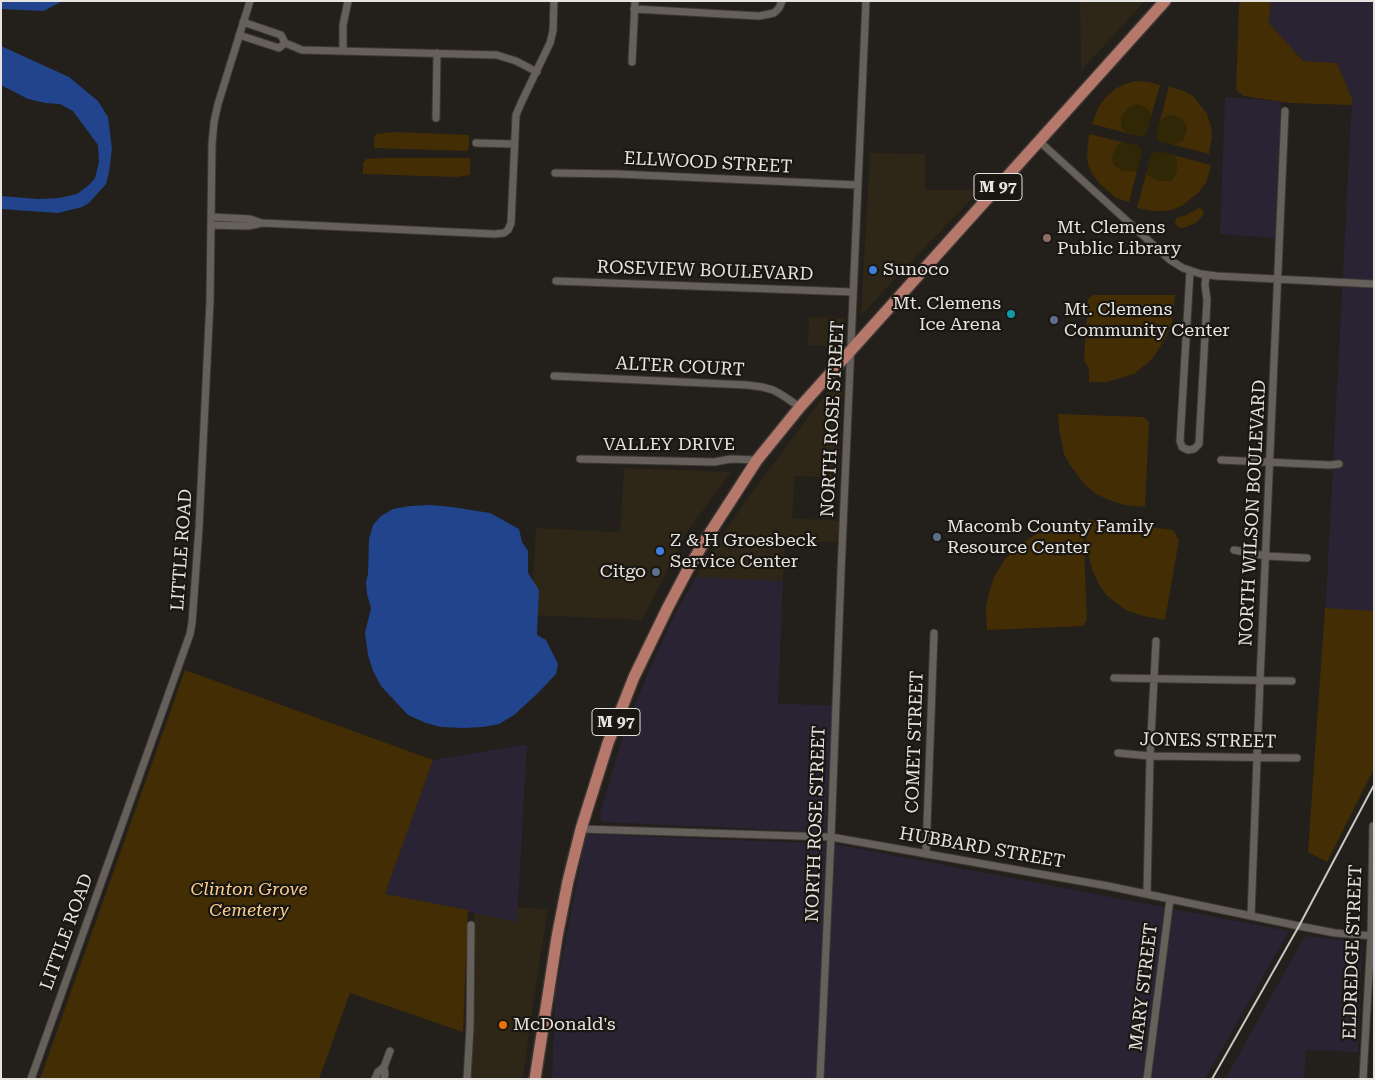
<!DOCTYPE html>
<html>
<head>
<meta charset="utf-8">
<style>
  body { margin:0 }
  #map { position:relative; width:1375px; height:1080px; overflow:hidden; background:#231f1a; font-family:"Roboto Serif",serif }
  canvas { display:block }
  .frame { position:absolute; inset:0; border:2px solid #e6e4e0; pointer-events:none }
</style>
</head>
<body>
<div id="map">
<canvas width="1375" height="1080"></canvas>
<div class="frame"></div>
</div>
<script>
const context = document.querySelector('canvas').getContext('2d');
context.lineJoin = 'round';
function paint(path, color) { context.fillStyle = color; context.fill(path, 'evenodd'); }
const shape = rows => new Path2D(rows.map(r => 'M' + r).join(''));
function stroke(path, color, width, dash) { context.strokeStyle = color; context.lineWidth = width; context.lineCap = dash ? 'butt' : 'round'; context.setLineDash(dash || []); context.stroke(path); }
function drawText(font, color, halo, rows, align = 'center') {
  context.font = font + ' "Roboto Serif",serif'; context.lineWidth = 4.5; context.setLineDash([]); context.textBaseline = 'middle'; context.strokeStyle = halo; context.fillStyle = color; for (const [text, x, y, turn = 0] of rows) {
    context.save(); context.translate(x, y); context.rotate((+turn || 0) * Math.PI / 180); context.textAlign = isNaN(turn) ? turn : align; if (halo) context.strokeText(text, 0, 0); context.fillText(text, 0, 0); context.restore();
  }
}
paint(shape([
  [1080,1,1145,1,1081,71],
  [870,153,925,154,925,190,980,190,861,315],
  [809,317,845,318,845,336,837,347,808,345],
  [834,383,843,384,838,478,795,476,792,518,839,521,837,542,785,541,783,581,696,577,742,506],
  [624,468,731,472,685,535,642,620,531,615,536,528,620,532],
  [474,906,548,909,532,1010,523,1079,471,1079]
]), '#2e2616');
paint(shape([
  [1271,1,1374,1,1374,660,1323,658,1352,99,1337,63,1303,61,1269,23],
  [1225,97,1281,101,1275,238,1220,234],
  [696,577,783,581,778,704,832,705,826,832,602,822,600,814,624,732,651,665,677,610],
  [522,745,527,745,517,922,385,894,433,760],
  [586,834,834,844,1289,931,1205,1079,552,1079,555,995],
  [1305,936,1362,942,1358,1052,1306,1050,1304,1079,1225,1079]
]), '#2a2333');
paint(shape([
  [1242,1,1271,1,1269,23,1303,61,1337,63,1352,99,1352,105,1290,103,1244,96,1236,90,1239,4],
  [1136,81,1149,82,1160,85,1146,134,1142,137,1092,124,1099,106,1106,97,1115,89,1125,84],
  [1169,86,1181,90,1193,96,1207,114,1211,126,1212,136,1209,154,1159,141,1156,136],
  [394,132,469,135,469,147,467,151,374,148,374,138,376,134],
  [1089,134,1138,146,1142,152,1129,202,1116,198,1101,185,1092,174,1088,164,1087,153],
  [1157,151,1211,165,1209,173,1206,183,1199,192,1182,206,1171,210,1161,211,1152,211,1137,208,1151,155],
  [383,158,467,158,470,159,470,175,457,177,363,174,363,163,366,159],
  [1199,208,1202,209,1204,214,1197,222,1186,227,1182,228,1178,227,1175,223,1176,219,1179,217,1184,216],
  [1093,295,1175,295,1172,322,1166,337,1153,358,1144,366,1134,374,1107,382,1089,382,1089,369,1084,360,1088,299],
  [1058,414,1143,417,1149,422,1145,507,1124,505,1109,500,1096,494,1085,485,1070,465,1064,454,1059,429],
  [1087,519,1173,530,1179,540,1165,620,1143,616,1126,610,1107,596,1099,585,1092,569,1087,549,1086,535],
  [1083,523,1087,620,1083,626,987,630,986,607,989,593,994,577,1005,559,1019,546,1033,536,1049,528,1065,524],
  [1325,608,1374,611,1374,769,1327,862,1308,852],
  [185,670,433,760,385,894,468,910,463,1032,350,993,319,1079,40,1079]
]), '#432d05');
paint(shape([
  [1136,104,1143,106,1149,110,1152,115,1146,134,1142,137,1128,133,1123,130,1121,126,1121,118,1123,114,1130,106],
  [1171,115,1181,118,1185,123,1187,129,1183,141,1173,145,1159,141,1156,136,1160,122,1164,117],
  [1122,142,1138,146,1142,152,1137,172,1121,170,1113,164,1112,157,1114,152,1117,146],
  [1157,151,1173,155,1177,159,1177,172,1171,181,1160,181,1151,177,1146,174,1151,155]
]), '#2f2705');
paint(shape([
  [1,1,62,1,44,11,1,9],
  [1,46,69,77,98,101,108,117,112,149,109,172,106,184,89,203,82,207,58,213,1,209,1,196,38,199,59,198,77,194,89,185,95,178,99,162,98,145,73,111,60,104,45,103,28,99,1,85],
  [431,505,452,507,490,513,519,529,522,542,528,551,528,573,539,590,537,635,546,640,558,664,556,674,538,693,514,715,499,724,483,727,464,728,441,727,426,723,408,715,381,686,373,671,368,655,365,633,371,608,367,594,366,582,368,574,369,539,373,525,381,516,393,509,410,506]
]), '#21448d');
const street = shape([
  [634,9,759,16,774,13,779,8,782,1],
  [239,35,279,48,285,43,281,35,243,22],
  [285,43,302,50,497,55,516,61,537,72],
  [343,51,343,25,348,1],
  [632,62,635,1],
  [436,118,437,53],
  [1039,141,1170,260,1183,268,1201,274,1217,276,1374,284],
  [476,143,514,144],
  [555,173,618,174,858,185],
  [212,217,250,219,262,223,248,226,212,225],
  [262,223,495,234,504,233,508,230,511,223,516,115,522,101,550,43,553,31,554,1],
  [1190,271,1180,441,1182,447,1188,450,1194,449,1199,444,1207,300,1205,285,1206,275],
  [556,281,853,292],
  [554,376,747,385,762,387,773,390,782,395,800,407],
  [580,459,714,462,731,459,757,460],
  [1221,460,1330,465,1339,464],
  [1234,550,1266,556,1307,558],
  [1114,678,1292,681],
  [1118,753,1150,756,1297,758],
  [581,829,831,837,1108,886,1299,926,1335,933,1374,936],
  [926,853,934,633],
  [1147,894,1150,756,1156,641],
  [1251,916,1260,680,1285,111],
  [31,1079,190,634,192,623,199,528,210,301,212,144,214,122,218,104,250,1],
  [375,1079,378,1072,384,1067],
  [384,1079,385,1074,384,1067,390,1051],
  [467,1079,470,1028,471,925],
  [820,1079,831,837,841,572,866,1],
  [1147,1079,1170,899],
  [1363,1079,1371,936,1373,826]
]);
const primary = shape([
  [535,1079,557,937,568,881,581,829,608,743,634,677,668,607,687,571,706,539,757,460,800,407,1165,1]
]);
stroke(street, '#3c3935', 9);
stroke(primary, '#3c3935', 14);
stroke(street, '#65605a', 7);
stroke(primary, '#b7786c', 11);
stroke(shape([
  [1212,1079,1299,926,1374,785]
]), '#c9c7c3', 2);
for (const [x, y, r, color] of [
  [1047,238,5,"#8d6e63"],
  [873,270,5,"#3f7fe0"],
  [1011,314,5,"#0f9aa8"],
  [1054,320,5,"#5c6f8a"],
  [937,537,5,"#5c6f8a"],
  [660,551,5,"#3f7fe0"],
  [656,572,5,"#5c6f8a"],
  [503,1025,5,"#e8710a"]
]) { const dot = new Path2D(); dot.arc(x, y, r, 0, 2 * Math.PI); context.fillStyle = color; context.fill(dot); stroke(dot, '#1a1611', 2); }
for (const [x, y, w] of [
  [998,187,48],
  [616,722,48]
]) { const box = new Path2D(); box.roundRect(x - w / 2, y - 13.5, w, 27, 4); context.fillStyle = '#1a1611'; context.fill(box); stroke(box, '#e6e4e0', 1); }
drawText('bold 16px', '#e6e4e0', null, [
  ["M 97",998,187],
  ["M 97",616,722]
]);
drawText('18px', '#e6e4e0', '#1a1611', [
  ["ELLWOOD STREET",708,163,3],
  ["ROSEVIEW BOULEVARD",705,271,2],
  ["ALTER COURT",680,367,3],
  ["NORTH ROSE STREET",833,419,-87],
  ["VALLEY DRIVE",669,445],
  ["NORTH WILSON BOULEVARD",1253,513,-87],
  ["LITTLE ROAD",182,550,-86],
  ["JONES STREET",1208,741,1],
  ["COMET STREET",915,742,-88],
  ["NORTH ROSE STREET",816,824,-88],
  ["HUBBARD STREET",982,848,10],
  ["LITTLE ROAD",67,932,-70],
  ["ELDREDGE STREET",1353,952,-88],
  ["MARY STREET",1144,987,-83]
]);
drawText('18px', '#e6e4e0', '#1a1611', [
  ["Mt. Clemens",1057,228],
  ["Public Library",1057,249],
  ["Sunoco",883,270],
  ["Mt. Clemens",1001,304,"right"],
  ["Ice Arena",1001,325,"right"],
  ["Mt. Clemens",1064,310],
  ["Community Center",1064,331],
  ["Macomb County Family",947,527],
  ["Resource Center",947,548],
  ["Z & H Groesbeck",670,541],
  ["Service Center",670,562],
  ["Citgo",646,572,"right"],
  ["McDonald's",513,1025]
], 'left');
drawText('italic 18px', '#face8f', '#1a1611', [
  ["Clinton Grove",249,890],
  ["Cemetery",249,911]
]);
</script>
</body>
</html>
